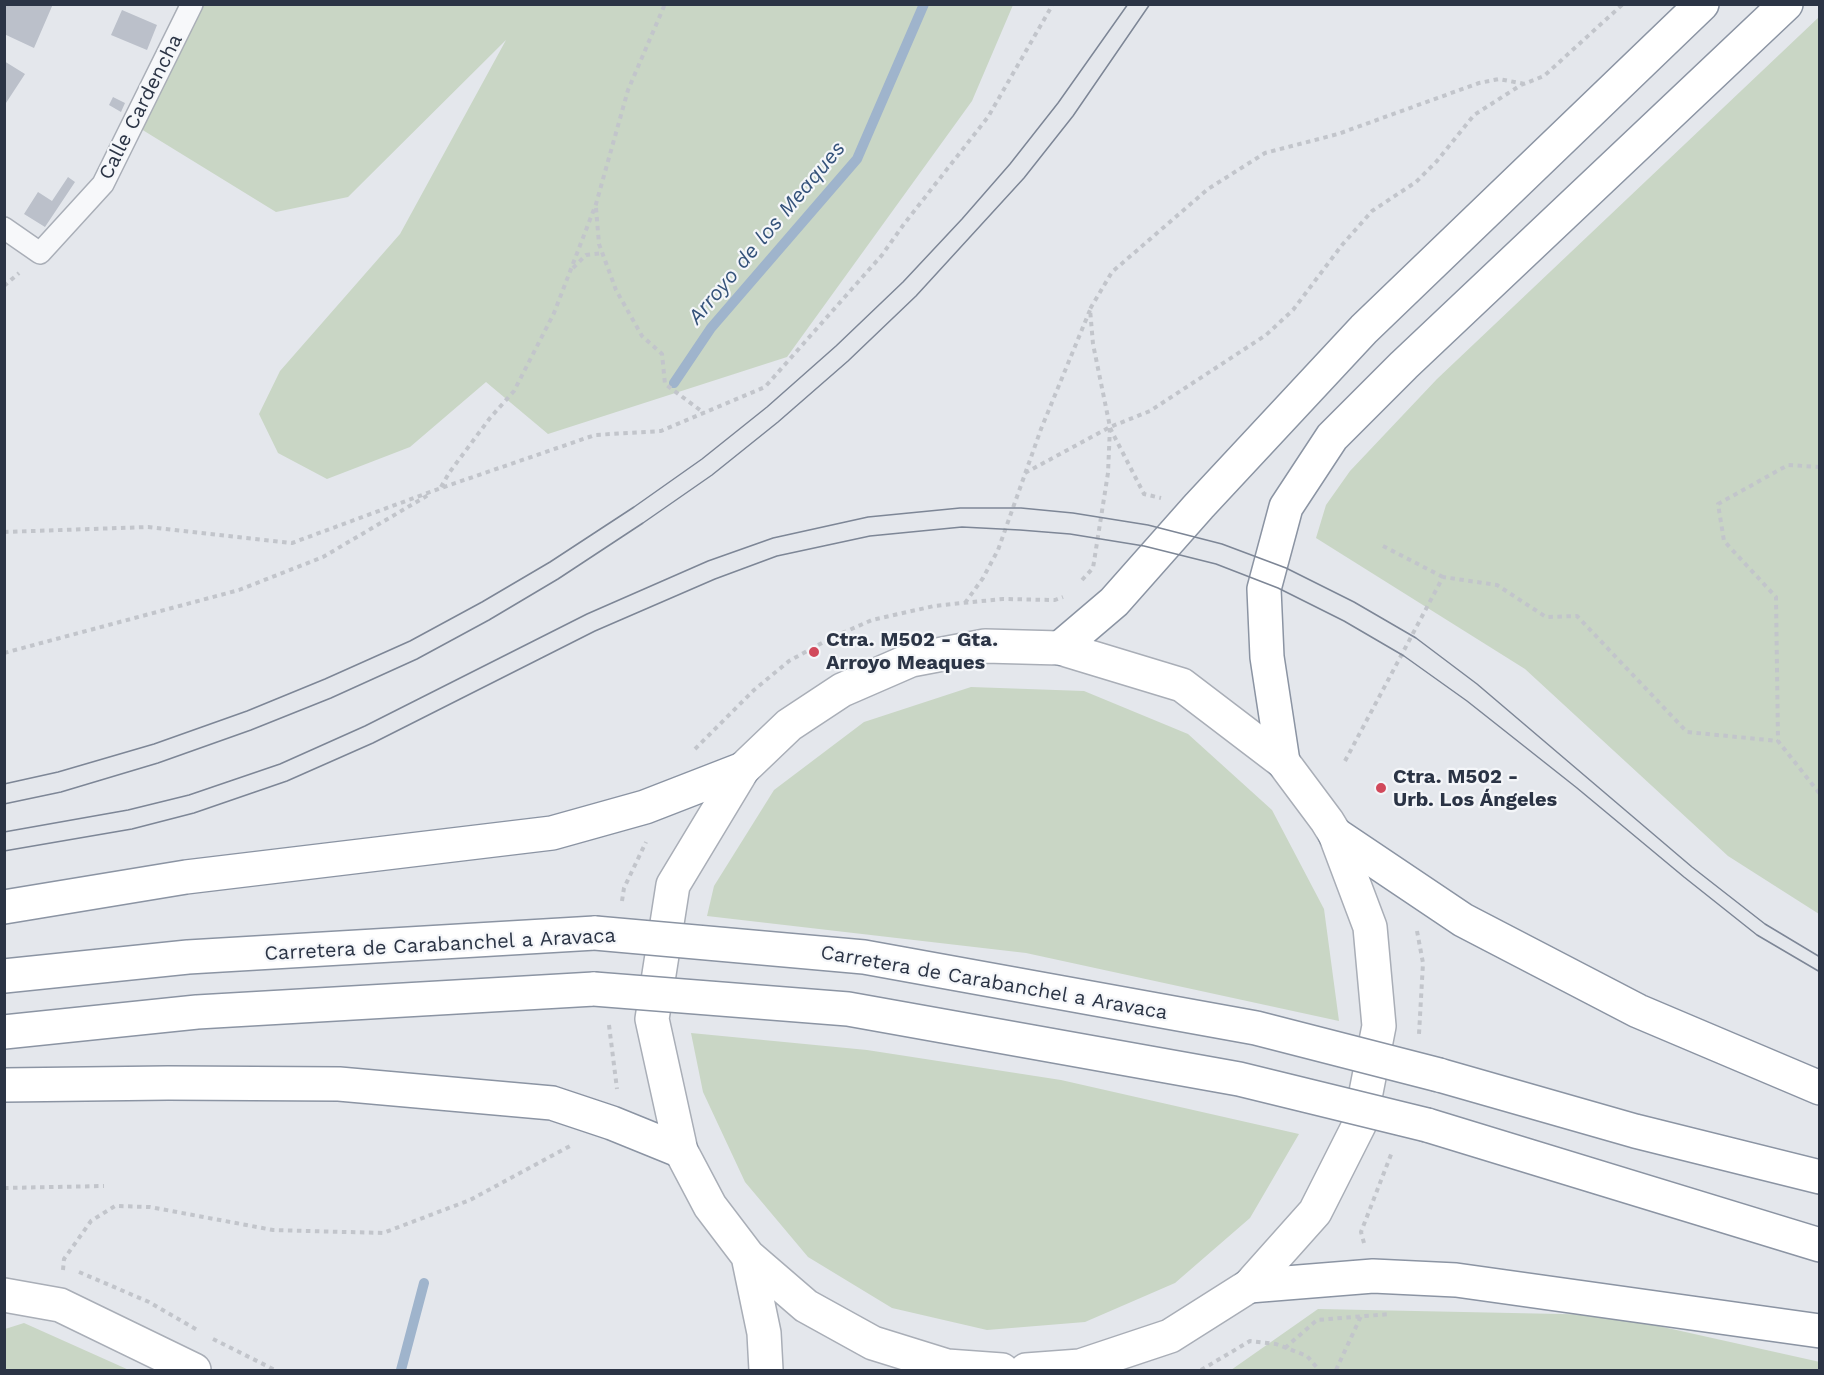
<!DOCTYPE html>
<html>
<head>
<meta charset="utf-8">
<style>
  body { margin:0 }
  #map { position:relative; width:1824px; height:1375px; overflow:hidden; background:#e4e7ec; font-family:"Work Sans",sans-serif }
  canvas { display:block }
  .frame { position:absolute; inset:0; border:6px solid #2b3445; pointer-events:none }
</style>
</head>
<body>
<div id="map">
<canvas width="1824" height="1375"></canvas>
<div class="frame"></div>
</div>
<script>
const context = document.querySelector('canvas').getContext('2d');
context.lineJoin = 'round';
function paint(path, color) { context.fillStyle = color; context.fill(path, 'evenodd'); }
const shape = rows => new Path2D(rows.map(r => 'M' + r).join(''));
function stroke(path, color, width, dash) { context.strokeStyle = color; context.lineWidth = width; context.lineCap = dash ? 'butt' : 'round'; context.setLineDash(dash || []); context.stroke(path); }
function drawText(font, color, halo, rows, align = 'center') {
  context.font = font + ' "Work Sans",sans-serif'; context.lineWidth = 4.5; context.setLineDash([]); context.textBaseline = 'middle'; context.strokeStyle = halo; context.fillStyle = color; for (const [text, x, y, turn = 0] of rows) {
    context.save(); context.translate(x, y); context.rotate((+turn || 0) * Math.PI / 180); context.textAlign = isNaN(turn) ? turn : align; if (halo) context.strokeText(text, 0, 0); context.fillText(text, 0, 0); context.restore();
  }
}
paint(shape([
  [178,5,1013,5,972,101,787,357,548,434,486,382,410,447,327,479,278,453,259,414,280,371,400,234,506,40,348,197,276,212,128,121],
  [1819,17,1819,914,1728,856,1525,669,1316,538,1326,505,1350,471,1437,379],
  [971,687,1084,691,1188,734,1272,810,1324,909,1339,1021,1026,953,707,916,714,886,774,790,864,722],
  [691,1033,867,1050,1061,1080,1299,1134,1250,1218,1175,1283,1085,1322,987,1330,892,1308,808,1257,745,1182,703,1092],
  [1318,1309,1609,1315,1820,1362,1819,1370,1231,1370],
  [24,1323,129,1370,5,1370,5,1329]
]), '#c9d6c5');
stroke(shape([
  [674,383,711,328,857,159,924,4],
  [401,1370,424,1283]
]), '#9fb4cc', 10);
paint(shape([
  [4,4,53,4,34,48,4,34],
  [122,10,157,25,147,50,111,35],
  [4,61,25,74,4,106],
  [113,97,125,103,121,112,109,105],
  [68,177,75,182,45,227,24,214,38,192,52,201]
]), '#bbc0ca');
const lane = shape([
  [4,228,40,253,103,184,192,4]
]);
const secondary = shape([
  [748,1256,764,1333,766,1370],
  [4,1295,60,1305,194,1370],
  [1002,1370,947,1366,873,1343,806,1306,748,1256,710,1206,681,1151,652,1019,673,885,743,769,789,725,842,690,911,660,985,646,1060,648,1182,685,1283,762,1327,821,1335,834,1370,927,1379,1026,1360,1123,1315,1212,1249,1286,1170,1336,1080,1366,1026,1370]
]);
const highway = shape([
  [1060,648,1114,602,1199,506,1364,329,1702,4],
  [1283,762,1267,657,1264,589,1286,507,1332,437,1404,365,1786,4],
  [1335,834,1463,920,1638,1011,1820,1088],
  [4,907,186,877,552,833,645,807,743,769],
  [4,976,188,957,595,933],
  [4,1032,197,1012,594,989],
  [1439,1075,1635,1131,1820,1177],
  [4,1085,168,1083,339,1084,552,1103,612,1123,681,1151],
  [1427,1125,1820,1245],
  [1249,1286,1373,1276,1456,1280,1820,1331]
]);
stroke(lane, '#a9aeb7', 24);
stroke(secondary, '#a9aeb7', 36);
stroke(highway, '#8b94a3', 36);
stroke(shape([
  [596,208,599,244,616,290,642,336,662,354,665,384,704,413],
  [573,268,586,255,603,253],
  [4,286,19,273],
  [1110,428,1144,494,1161,498],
  [1820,467,1788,465,1718,504,1724,541,1776,597,1778,741,1820,794],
  [1025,473,1110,427,1150,411,1266,335,1293,310,1342,245,1372,211,1416,182,1437,161,1474,115,1521,85,1544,76,1623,4],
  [441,487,449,473,490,418,514,391,554,313,596,204,628,90,665,4],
  [4,532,148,527,292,543,441,488,595,435,661,431,765,387,882,255,904,224,988,117,1053,4],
  [1383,546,1443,577],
  [1082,580,1093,568,1108,473,1110,427,1093,344,1090,309,1112,272,1208,189,1265,153,1338,134,1479,83,1499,79,1525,84],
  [965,603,983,578,998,550,1041,429,1090,310],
  [4,653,239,590,323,557,430,494],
  [695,749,754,690,789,661,831,638,872,620,934,606,972,602,1003,599,1055,600,1063,597],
  [1345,761,1443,577,1497,585,1546,617,1577,616,1687,732,1778,741],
  [622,901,624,888,646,842],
  [1417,931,1423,963,1419,1034],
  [609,1025,617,1089],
  [4,1188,104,1186],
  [1364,1243,1361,1232,1392,1152],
  [63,1270,64,1259,91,1221,115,1206,150,1207,273,1230,383,1233,470,1200,570,1146],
  [79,1272,149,1302,199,1331],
  [213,1339,275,1370],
  [1285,1348,1317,1320,1390,1314],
  [1201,1370,1250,1341,1276,1344,1307,1356,1319,1370],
  [1336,1370,1362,1314]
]), '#c2c5cb', 4, [4.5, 4.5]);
stroke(lane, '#f7f8fa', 21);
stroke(secondary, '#fff', 33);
stroke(highway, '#fff', 33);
stroke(shape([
  [4,784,58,772,154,744,247,711,325,679,410,641,482,602,550,562,634,507,702,459,767,407,836,346,903,282,962,219,1010,164,1058,103,1128,4],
  [4,804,61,792,158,763,251,730,331,698,417,659,489,620,558,579,643,523,712,475,778,422,848,361,916,296,1024,178,1073,116,1150,4],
  [4,832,128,810,189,795,280,764,365,726,587,614,708,561,773,538,868,517,960,508,1021,508,1073,513,1148,525,1222,544,1286,568,1354,602,1416,638,1477,684,1692,867,1765,924,1820,957],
  [4,851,132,829,194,813,287,781,373,743,595,631,715,579,777,556,870,536,962,527,1020,530,1070,534,1144,546,1216,564,1278,588,1344,621,1404,656,1467,701,1577,788,1684,877,1757,935,1820,972]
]), '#7d8696', 1.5);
const highwayBridge = shape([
  [595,933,864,957,1256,1028,1439,1075],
  [594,989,848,1009,1239,1079,1427,1125]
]);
stroke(highwayBridge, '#8b94a3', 36, []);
stroke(highwayBridge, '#fff', 33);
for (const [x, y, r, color] of [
  [814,652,6,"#d1495b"],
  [1381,788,6,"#d1495b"]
]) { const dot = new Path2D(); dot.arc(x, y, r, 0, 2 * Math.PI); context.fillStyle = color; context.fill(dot); stroke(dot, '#f4f6f9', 2); }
drawText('20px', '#2b3445', '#f4f6f9', [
  ["Calle Cardencha",141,107,-63],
  ["Carretera de Carabanchel a Aravaca",440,945,-3],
  ["Carretera de Carabanchel a Aravaca",994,983,10]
]);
drawText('bold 20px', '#2b3445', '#f4f6f9', [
  ["Ctra. M502 - Gta.",826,640],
  ["Arroyo Meaques",826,663],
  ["Ctra. M502 -",1393,777],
  ["Urb. Los Ángeles",1393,800]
], 'left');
drawText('italic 21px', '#34527a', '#f4f6f9', [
  ["Arroyo de los Meaques",767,233,-50]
]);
</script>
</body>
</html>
